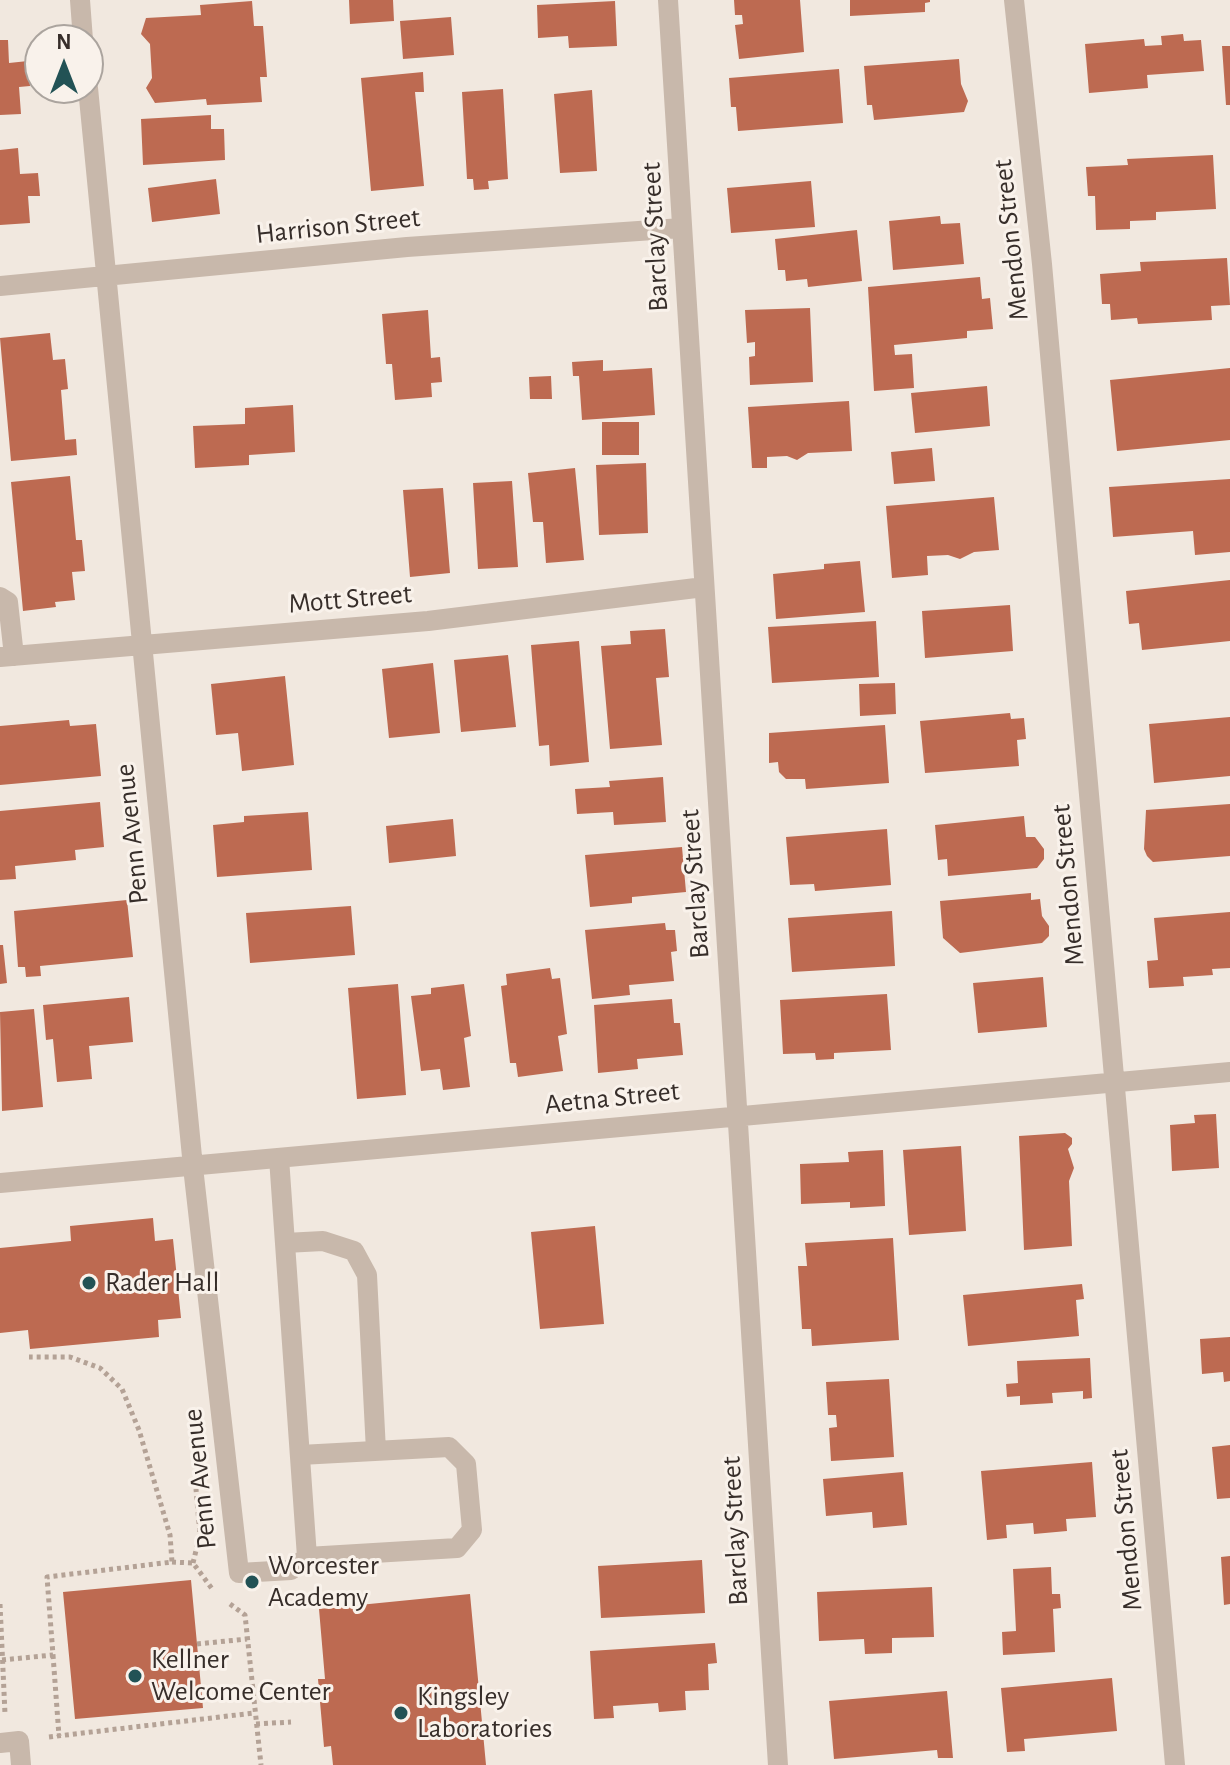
<!DOCTYPE html>
<html>
<head>
<meta charset="utf-8">
<style>
  body { margin:0 }
  #map { position:relative; width:1230px; height:1765px; overflow:hidden; background:#f1e8df; font-family:"Alegreya Sans",sans-serif }
  canvas { display:block }
  .north { position:absolute; left:24px; top:24px; width:80px; height:80px; box-sizing:border-box; background:#f9f2eb; border:2px solid #aba49e; border-radius:50%; rotate:0deg; font-size:22px; font-weight:700; line-height:32px; text-align:center; color:#372e2a }
  .north::after { content:''; display:block; margin:auto; width:28px; height:36px; background:#225255; clip-path:polygon(50% 0,100% 100%,50% 72%,0 100%) }
</style>
</head>
<body>
<div id="map">
<canvas width="1230" height="1765"></canvas>
<div class="north">N</div>
</div>
<script>
const context = document.querySelector('canvas').getContext('2d');
context.lineJoin = 'round';
function paint(path, color) { context.fillStyle = color; context.fill(path, 'evenodd'); }
const shape = rows => new Path2D(rows.map(r => 'M' + r).join(''));
function stroke(path, color, width, dash) { context.strokeStyle = color; context.lineWidth = width; context.lineCap = dash ? 'butt' : 'round'; context.setLineDash(dash || []); context.stroke(path); }
function drawText(font, color, halo, rows, align = 'center') {
  context.font = font + ' "Alegreya Sans",sans-serif'; context.lineWidth = 6; context.setLineDash([]); context.textBaseline = 'middle'; context.strokeStyle = halo; context.fillStyle = color; for (const [text, x, y, turn = 0] of rows) {
    context.save(); context.translate(x, y); context.rotate((+turn || 0) * Math.PI / 180); context.textAlign = isNaN(turn) ? turn : align; if (halo) context.strokeText(text, 0, 0); context.fillText(text, 0, 0); context.restore();
  }
}
paint(shape([
  [349,0,393,0,394,21,350,24],
  [734,0,800,0,804,52,739,59,735,25,743,24,742,15,735,15],
  [850,0,930,0,930,2,925,3,925,12,850,16],
  [252,1,254,26,263,26,267,77,260,77,262,102,207,105,206,99,155,103,146,88,152,78,150,44,141,34,146,18,201,15,200,5],
  [615,1,617,46,569,48,568,36,538,38,537,5],
  [451,17,454,55,403,59,400,21],
  [1183,34,1184,41,1201,40,1204,71,1147,75,1148,88,1089,93,1085,44,1144,39,1145,46,1162,45,1161,36],
  [0,40,8,40,9,63,28,61,30,86,19,87,21,114,0,115],
  [1222,46,1230,46,1230,105,1226,105],
  [959,59,961,84,968,101,964,112,874,120,872,105,867,105,864,66],
  [839,69,843,123,738,131,736,107,731,107,729,78],
  [423,72,424,92,415,92,424,186,371,191,361,78],
  [503,89,508,179,488,181,489,189,474,190,473,179,467,179,462,92],
  [592,90,597,171,560,173,554,94],
  [211,115,211,129,224,129,225,160,143,165,141,119],
  [18,148,20,174,38,173,40,196,28,196,30,223,0,225,0,150],
  [1213,155,1216,209,1156,212,1156,220,1130,221,1130,229,1096,230,1095,196,1088,196,1086,167,1128,165,1127,159],
  [216,179,220,214,152,222,148,188],
  [811,181,815,227,731,233,727,188],
  [940,216,941,224,960,223,964,264,893,270,889,221],
  [857,230,862,281,808,287,807,279,786,281,785,270,778,270,775,239],
  [1227,258,1230,305,1211,306,1212,320,1138,324,1137,318,1111,320,1110,304,1102,304,1100,274,1141,271,1140,262],
  [980,277,982,299,990,298,993,329,967,331,967,338,894,345,895,355,912,354,914,388,874,391,868,287],
  [810,308,813,382,750,385,749,357,755,356,755,342,747,343,745,310],
  [428,310,431,358,440,357,442,382,431,383,432,397,395,400,392,364,386,364,382,314],
  [50,333,53,360,65,359,68,389,61,390,65,440,76,439,77,455,11,461,0,338],
  [603,360,603,371,652,368,655,415,582,420,579,376,573,376,572,362],
  [1230,368,1230,440,1117,451,1110,380],
  [551,376,552,399,530,399,529,377],
  [987,386,990,426,915,433,911,393],
  [849,401,852,451,808,453,797,460,787,456,767,457,767,468,752,468,748,407],
  [293,405,295,452,249,455,249,465,195,468,193,426,245,424,245,408],
  [602,422,639,422,639,455,602,455],
  [932,448,935,481,894,484,891,452],
  [646,463,648,533,599,535,596,465],
  [575,468,584,560,546,563,543,522,533,522,528,473],
  [70,476,76,540,82,540,85,571,72,572,75,600,55,602,56,607,23,611,11,482],
  [1230,479,1230,552,1195,555,1193,531,1113,537,1109,487],
  [512,481,518,567,478,569,473,483],
  [443,488,450,573,410,577,403,490],
  [994,497,999,550,974,552,960,559,948,555,927,556,928,575,892,578,886,506],
  [860,561,865,612,776,619,773,574,824,569,824,564],
  [1230,580,1230,641,1142,650,1139,623,1129,624,1126,591],
  [1010,605,1013,651,925,658,922,611],
  [876,621,879,677,772,683,768,627],
  [665,629,669,677,656,678,662,745,610,749,601,646,631,644,630,631],
  [579,641,589,762,550,766,549,745,539,746,531,645],
  [508,655,516,727,461,732,454,660],
  [433,663,440,733,389,738,382,669],
  [285,676,294,765,242,771,238,733,216,735,211,684],
  [895,683,896,714,860,716,859,684],
  [1010,713,1011,719,1024,718,1026,739,1017,740,1019,766,925,773,920,721],
  [1230,717,1230,776,1154,783,1149,724],
  [69,720,70,726,96,724,101,776,0,785,0,726],
  [885,725,889,783,806,789,805,779,786,779,779,772,778,762,769,763,769,733],
  [663,777,666,822,614,825,613,812,577,814,575,789,610,787,609,781],
  [100,802,104,847,75,850,76,860,15,866,16,879,0,880,0,811],
  [1230,804,1230,856,1153,862,1147,856,1144,849,1146,810],
  [308,812,312,870,217,877,213,825,244,822,244,816],
  [1024,816,1026,837,1035,837,1044,849,1044,859,1037,868,948,876,947,859,938,860,935,825],
  [453,819,456,856,389,863,386,826],
  [887,829,891,885,815,891,814,884,790,885,786,837],
  [682,847,686,892,632,897,632,903,590,907,585,855],
  [1031,893,1031,900,1040,899,1042,916,1049,926,1049,936,1042,943,960,953,943,938,940,901],
  [127,900,133,957,40,966,41,976,26,977,25,967,18,967,14,911],
  [351,906,355,955,250,963,246,913],
  [892,911,895,966,792,972,788,918],
  [1230,912,1230,968,1212,969,1213,975,1183,977,1184,986,1149,988,1147,961,1158,960,1154,918],
  [665,923,666,930,675,930,677,951,671,952,674,981,629,985,630,995,592,999,585,930],
  [0,945,3,945,7,983,0,984],
  [550,968,552,979,560,978,567,1034,558,1036,563,1071,518,1077,516,1063,510,1063,501,986,507,985,506,974],
  [1043,977,1047,1027,978,1033,973,983],
  [398,984,406,1095,357,1099,348,988],
  [464,984,471,1036,464,1038,470,1087,443,1090,440,1069,421,1071,411,996,431,994,431,988],
  [887,994,891,1050,834,1053,834,1059,816,1060,815,1053,783,1054,780,1000],
  [129,997,133,1042,89,1046,92,1079,57,1082,53,1039,46,1040,43,1005],
  [672,999,674,1023,680,1023,683,1055,637,1059,638,1069,598,1073,594,1005],
  [34,1009,43,1107,2,1111,0,1012],
  [1216,1114,1219,1168,1172,1171,1170,1125,1195,1123,1194,1115],
  [1065,1133,1072,1138,1072,1144,1068,1149,1074,1168,1069,1181,1072,1246,1024,1250,1019,1136],
  [961,1146,966,1231,909,1235,903,1150],
  [883,1150,885,1206,850,1208,850,1202,801,1204,800,1164,849,1162,848,1152],
  [153,1218,155,1241,173,1239,181,1318,158,1320,159,1337,30,1349,28,1330,0,1333,0,1248,71,1241,70,1226],
  [595,1226,604,1324,540,1329,531,1232],
  [893,1238,899,1340,812,1346,811,1329,802,1329,798,1266,807,1266,805,1243],
  [1082,1284,1084,1299,1076,1300,1079,1336,968,1346,963,1295],
  [1230,1337,1230,1381,1224,1382,1223,1372,1202,1374,1200,1339],
  [1090,1358,1092,1398,1083,1399,1083,1391,1052,1393,1053,1403,1020,1405,1020,1396,1007,1397,1006,1384,1018,1383,1017,1361],
  [889,1379,894,1457,831,1461,829,1428,837,1427,836,1415,828,1415,826,1382],
  [1230,1445,1230,1498,1217,1499,1212,1447],
  [1092,1462,1096,1517,1066,1519,1067,1531,1034,1534,1033,1523,1006,1525,1007,1538,987,1540,981,1471],
  [903,1472,907,1525,873,1528,872,1512,826,1516,823,1479],
  [1230,1556,1230,1604,1224,1605,1221,1557],
  [702,1560,705,1613,601,1618,598,1566],
  [1051,1567,1052,1594,1060,1594,1061,1608,1053,1609,1055,1652,1003,1655,1002,1632,1016,1631,1013,1569],
  [191,1580,203,1708,75,1719,63,1592],
  [932,1587,934,1637,892,1638,892,1653,865,1654,864,1639,819,1641,817,1592],
  [470,1594,486,1765,333,1765,331,1746,324,1747,318,1679,325,1679,319,1609],
  [715,1643,717,1663,708,1664,709,1690,685,1691,686,1710,659,1712,658,1703,613,1706,614,1718,594,1719,590,1651],
  [1112,1678,1117,1731,1024,1739,1025,1751,1007,1752,1001,1688],
  [947,1691,953,1758,938,1758,937,1750,834,1759,829,1701]
]), '#bd6a51');
stroke(shape([
  [172,1562,193,1563,213,1590],
  [193,1563,200,1534,196,1489],
  [0,1604,5,1714],
  [230,1604,245,1615,261,1765],
  [197,1644,247,1639],
  [53,1655,59,1736],
  [2,1660,53,1655,47,1577,172,1562,170,1535,139,1430,122,1389,100,1368,70,1357,29,1357],
  [256,1724,291,1722],
  [49,1737,254,1713]
]), '#b4a296', 5, [4, 4]);
stroke(shape([
  [80,0,83,40],
  [668,0,778,1765],
  [1014,0,1042,264,1175,1765],
  [88,88,193,1167,239,1573,291,1570,307,1557,279,1158],
  [0,286,407,247,682,228],
  [0,597,8,602,14,656],
  [0,657,428,621,704,587],
  [0,1183,1230,1072],
  [285,1243,323,1241,354,1251,367,1275,376,1451],
  [300,1455,449,1447,466,1464,472,1530,457,1548,307,1557],
  [0,1743,19,1741,21,1765]
]), '#c8b8ab', 20);
for (const [x, y, r, color] of [
  [89,1283,8,"#225255"],
  [252,1582,8,"#225255"],
  [135,1676,8,"#225255"],
  [401,1713,8,"#225255"]
]) { const dot = new Path2D(); dot.arc(x, y, r, 0, 2 * Math.PI); context.fillStyle = color; context.fill(dot); stroke(dot, '#f9f2eb', 3); }
drawText('28px', '#372e2a', '#f9f2eb', [
  ["Harrison Street",338,226,-6],
  ["Barclay Street",655,237,-93],
  ["Mendon Street",1011,240,-96],
  ["Mott Street",350,599,-5],
  ["Penn Avenue",132,834,-96],
  ["Barclay Street",695,884,-94],
  ["Mendon Street",1068,885,-95],
  ["Aetna Street",612,1098,-6],
  ["Penn Avenue",200,1479,-96],
  ["Mendon Street",1126,1530,-95],
  ["Barclay Street",735,1531,-93]
]);
drawText('28px', '#372e2a', '#f9f2eb', [
  ["Rader Hall",105,1283],
  ["Worcester",268,1566],
  ["Academy",268,1598],
  ["Kellner",151,1660],
  ["Welcome Center",151,1692],
  ["Kingsley",417,1697],
  ["Laboratories",417,1729]
], 'left');
</script>
</body>
</html>
